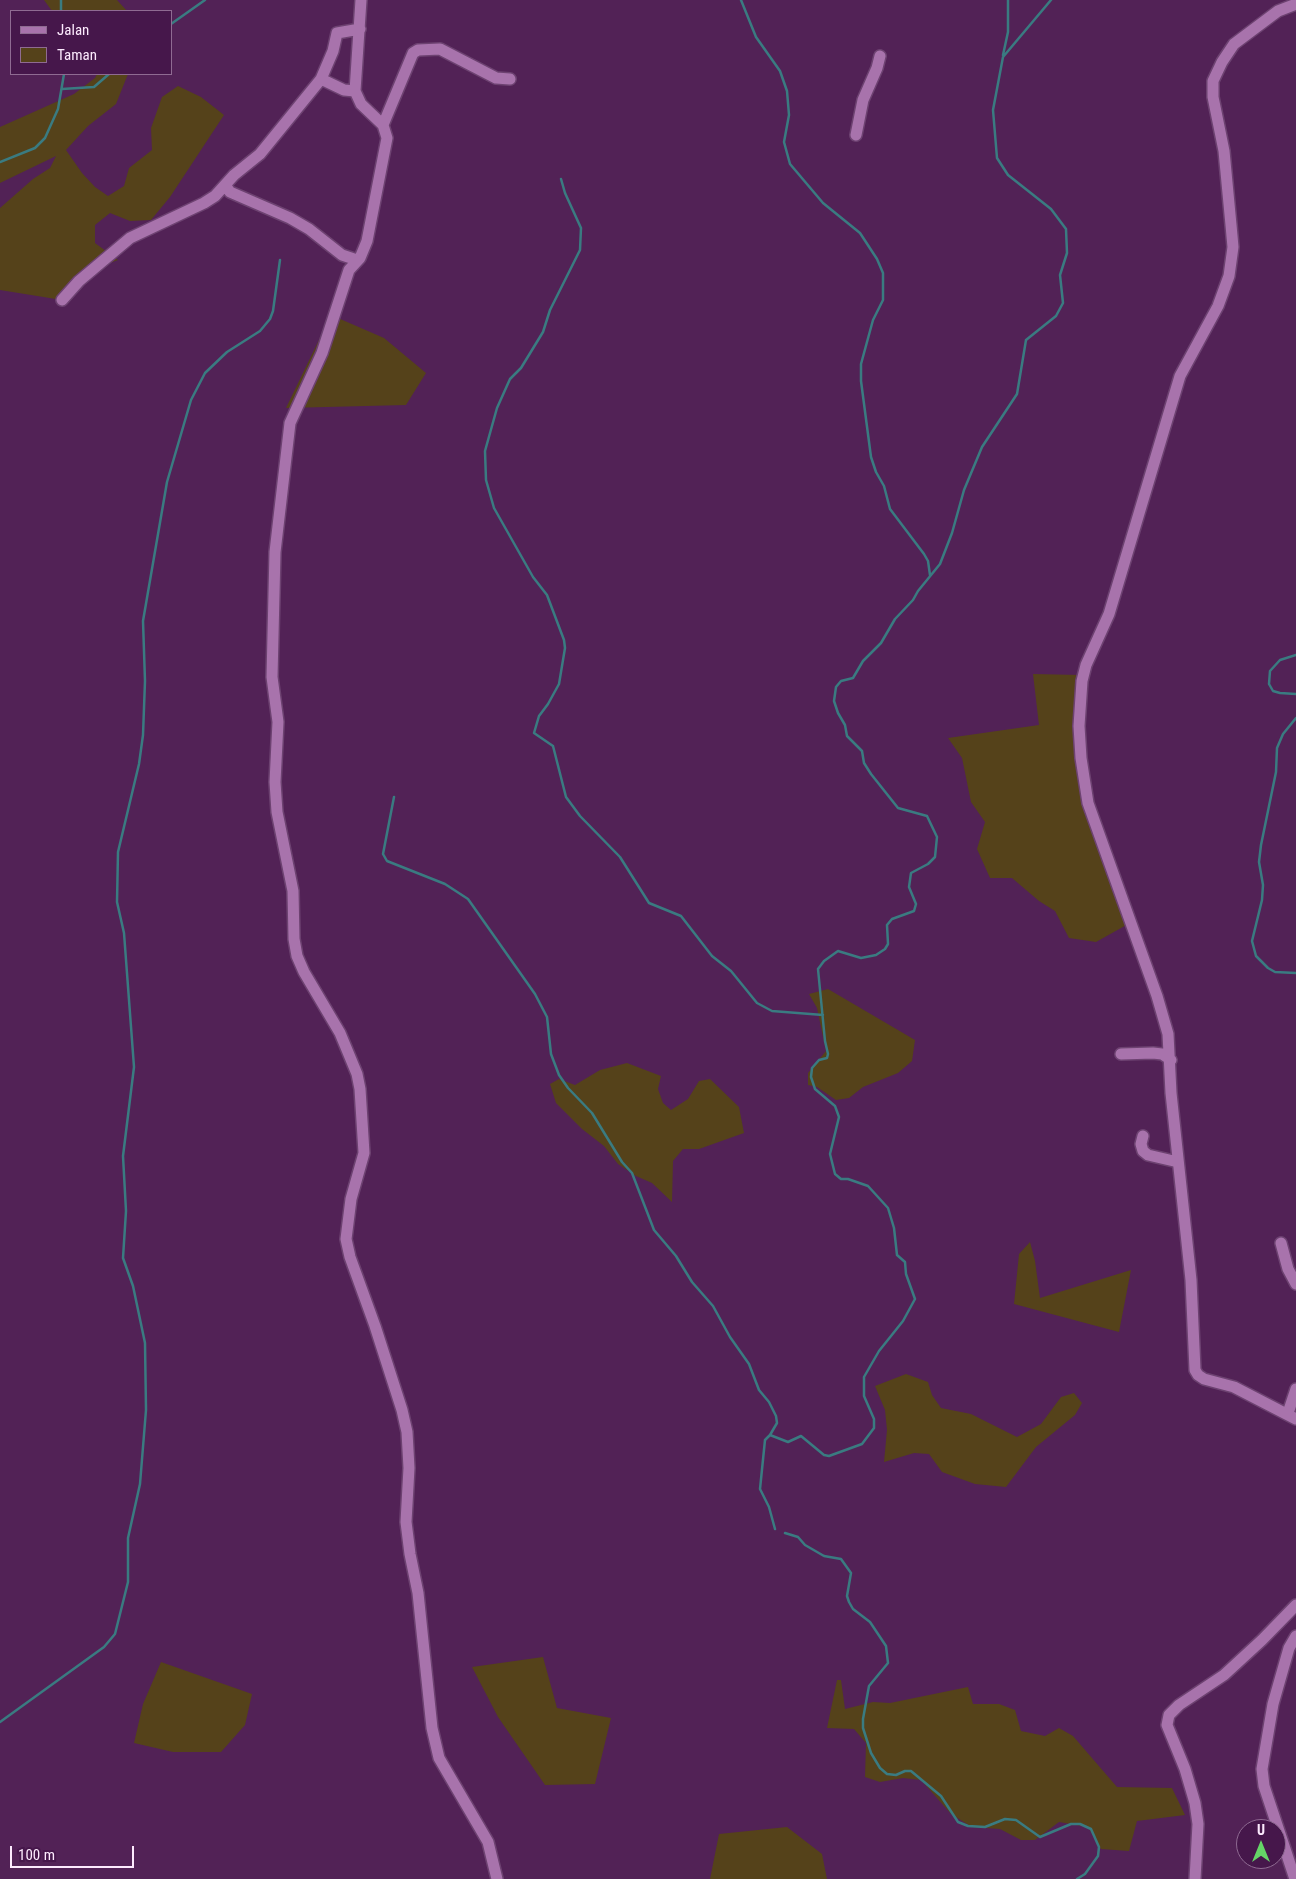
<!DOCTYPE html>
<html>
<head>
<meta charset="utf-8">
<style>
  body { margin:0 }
  #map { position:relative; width:1296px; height:1879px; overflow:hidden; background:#522256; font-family:"Roboto Condensed",sans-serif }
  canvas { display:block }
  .legend { position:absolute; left:10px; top:10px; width:162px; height:65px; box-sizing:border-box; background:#46174b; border:1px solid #8f6b92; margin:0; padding:6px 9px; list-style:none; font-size:15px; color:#fceafd }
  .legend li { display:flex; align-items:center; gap:10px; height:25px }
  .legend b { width:25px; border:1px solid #8f6b92 }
  .north { position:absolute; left:1236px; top:1819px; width:50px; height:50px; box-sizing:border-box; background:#46174b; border:1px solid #8f6b92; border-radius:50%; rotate:0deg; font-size:14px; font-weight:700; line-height:20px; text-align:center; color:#fceafd }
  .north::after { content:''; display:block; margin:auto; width:18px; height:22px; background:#65d467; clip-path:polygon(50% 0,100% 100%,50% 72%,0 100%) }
  .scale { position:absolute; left:10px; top:1846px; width:124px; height:22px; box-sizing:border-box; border:2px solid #fceafd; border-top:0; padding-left:6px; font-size:15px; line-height:18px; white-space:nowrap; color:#fceafd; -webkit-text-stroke:4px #46174b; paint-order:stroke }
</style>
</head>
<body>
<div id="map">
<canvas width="1296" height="1879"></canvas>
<ul class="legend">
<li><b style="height:6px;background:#a873ac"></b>Jalan</li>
<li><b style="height:14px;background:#55421a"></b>Taman</li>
</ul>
<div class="north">U</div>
<div class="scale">100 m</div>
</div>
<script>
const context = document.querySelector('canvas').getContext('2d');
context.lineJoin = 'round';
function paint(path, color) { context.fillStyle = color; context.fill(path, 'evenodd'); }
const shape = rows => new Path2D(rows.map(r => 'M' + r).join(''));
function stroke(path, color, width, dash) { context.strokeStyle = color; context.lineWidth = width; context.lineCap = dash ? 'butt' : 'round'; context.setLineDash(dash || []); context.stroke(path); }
paint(shape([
  [44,0,117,0,127,11,52,11],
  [97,74,128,74,116,104,88,126,66,150,82,173,95,187,108,196,124,186,129,168,152,150,151,128,162,97,178,86,201,97,224,115,170,197,151,220,130,221,110,213,95,225,95,243,118,260,89,271,62,300,0,290,0,208,33,179,50,168,56,156,0,183,0,127,74,94,95,78],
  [331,315,384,338,426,373,406,405,286,408],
  [1033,674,1081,675,1081,775,1130,923,1096,942,1069,938,1055,911,1039,901,1012,878,990,878,977,849,985,822,971,802,962,758,948,738,1039,725],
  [828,989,915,1040,912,1061,898,1073,863,1087,849,1098,836,1100,817,1087,808,1085,808,1073,826,1051,817,1008,809,994],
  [627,1063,661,1076,658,1089,663,1103,671,1110,688,1099,699,1081,710,1079,739,1107,744,1133,699,1149,683,1149,673,1161,672,1202,652,1183,636,1176,618,1164,604,1146,582,1129,556,1103,550,1084,559,1079,575,1085,600,1070],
  [1030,1242,1035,1261,1040,1298,1131,1270,1119,1332,1014,1304,1019,1254],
  [906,1374,928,1382,932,1395,941,1408,971,1414,1017,1437,1041,1424,1061,1397,1074,1393,1082,1403,1075,1415,1036,1447,1006,1487,975,1484,942,1472,929,1454,914,1453,884,1462,887,1430,885,1410,875,1386],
  [543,1657,557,1708,611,1718,595,1784,545,1785,498,1717,472,1667],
  [161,1662,252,1694,245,1725,221,1752,173,1752,134,1743,143,1704],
  [837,1680,841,1680,845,1709,873,1702,890,1703,968,1687,973,1704,999,1704,1015,1710,1021,1731,1045,1736,1059,1728,1073,1736,1117,1787,1172,1788,1185,1815,1137,1821,1129,1851,1101,1849,1088,1827,1059,1822,1035,1840,1021,1840,1000,1829,972,1827,951,1814,921,1780,903,1778,880,1782,865,1777,866,1743,854,1729,827,1728],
  [787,1827,822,1854,827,1879,710,1879,719,1834]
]), '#55421a');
stroke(shape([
  [61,0,61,11],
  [741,0,756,37,780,71,787,91,789,115,784,142,790,164,823,203,860,233,877,259,883,273,883,300,873,320,861,364,861,381,871,457,876,472,884,486,890,509,924,554,928,561,930,575],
  [171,24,205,0],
  [1003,55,1008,32,1008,0],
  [62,89,94,87,109,74],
  [0,162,35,148,45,138,58,109,64,74],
  [561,179,565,193,581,228,580,250,550,310,543,332,521,368,510,379,497,408,485,451,486,480,494,508,533,577,547,595,564,640,565,648,559,684,548,704,539,716,534,733,553,746,566,797,580,816,620,857,649,903,681,916,712,956,731,971,757,1003,772,1011,823,1015],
  [1296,655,1280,660,1270,671,1269,684,1273,691,1280,693,1296,694],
  [1296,718,1283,734,1277,748,1276,772,1261,845,1259,862,1263,885,1262,900,1252,941,1256,956,1268,968,1275,972,1296,973],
  [394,797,383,854,387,861,445,884,468,899,535,994,547,1017,551,1054,559,1075,568,1088,592,1113,622,1162,632,1173,654,1230,676,1256,692,1282,713,1306,730,1337,749,1364,759,1390,769,1402,776,1416,777,1423,770,1435],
  [775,1529,769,1507,760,1489,765,1440,770,1435,788,1442,801,1436,824,1455,829,1456,862,1444,874,1428,874,1419,864,1396,864,1377,879,1351,903,1321,915,1299,906,1274,905,1262,897,1255,894,1228,888,1208,868,1186,848,1179,841,1179,835,1174,830,1154,839,1117,835,1106,815,1089,811,1077,812,1068,819,1060,827,1058,828,1054,825,1041,818,969,824,961,838,951,861,958,876,955,885,949,888,944,887,925,892,919,914,911,916,904,909,887,911,873,928,864,935,857,937,837,927,816,898,808,871,774,864,763,862,751,847,736,845,725,838,713,834,701,836,687,841,681,853,678,863,661,881,643,895,619,913,600,918,591,940,564,952,533,964,490,982,447,1017,394,1026,340,1056,316,1063,303,1060,275,1067,253,1066,229,1051,209,1008,175,997,158,993,110,1003,57,1051,0],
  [785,1533,798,1537,805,1545,824,1556,841,1559,851,1573,847,1596,849,1602,853,1609,870,1622,886,1646,888,1663,869,1686,863,1719,863,1728,871,1753,880,1768,887,1774,896,1775,905,1771,911,1771,941,1796,958,1822,968,1826,985,1827,1005,1819,1016,1820,1040,1837,1071,1824,1080,1824,1091,1829,1099,1847,1098,1856,1085,1874,1077,1879],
  [0,1722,104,1647,115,1634,128,1582,128,1538,140,1484,146,1410,145,1343,133,1286,123,1258,126,1211,123,1156,134,1067,124,933,117,902,118,852,139,764,143,735,145,681,143,621,167,482,191,400,205,373,227,352,260,331,270,319,273,311,280,260]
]), '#3a7b81', 2.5);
const minor = shape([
  [361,0,355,91,361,104,383,125,387,138,367,241,360,258,349,270,322,353,290,423,275,552,272,677,278,722,275,782,277,812,293,891,294,939,297,956,304,972,340,1033,357,1074,360,1089,364,1153,351,1199,346,1239,350,1257,375,1326,402,1410,407,1432,409,1468,406,1522,410,1554,418,1593,432,1728,439,1758,488,1842,497,1879],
  [1296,4,1278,11,1234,44,1222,62,1213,81,1213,97,1224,151,1231,225,1233,247,1229,276,1218,306,1180,376,1109,614,1086,665,1082,681,1079,726,1081,758,1088,803,1157,996,1168,1034,1171,1093,1191,1280,1195,1370,1198,1375,1204,1379,1234,1387,1296,1419],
  [321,79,333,51,337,33,360,29],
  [383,125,413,53,418,50,440,49,496,78,510,79],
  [856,135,863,100,877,68,880,56],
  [225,185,230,192,290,218,309,229,342,255,357,260],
  [62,300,79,281,130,238,204,203,215,196,234,175,260,154,321,79,344,90,355,91],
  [1121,1054,1153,1053,1162,1054,1171,1060],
  [1143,1136,1141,1144,1143,1151,1148,1155,1178,1162],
  [1281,1243,1288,1269,1296,1284],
  [1288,1413,1296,1389],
  [1195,1879,1198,1824,1195,1803,1185,1769,1167,1725,1169,1715,1179,1705,1224,1675,1262,1640,1296,1605],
  [1295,1879,1264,1786,1262,1769,1273,1704,1289,1648,1296,1636]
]);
stroke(minor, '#6d4271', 14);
stroke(minor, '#a873ac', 11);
</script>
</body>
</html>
